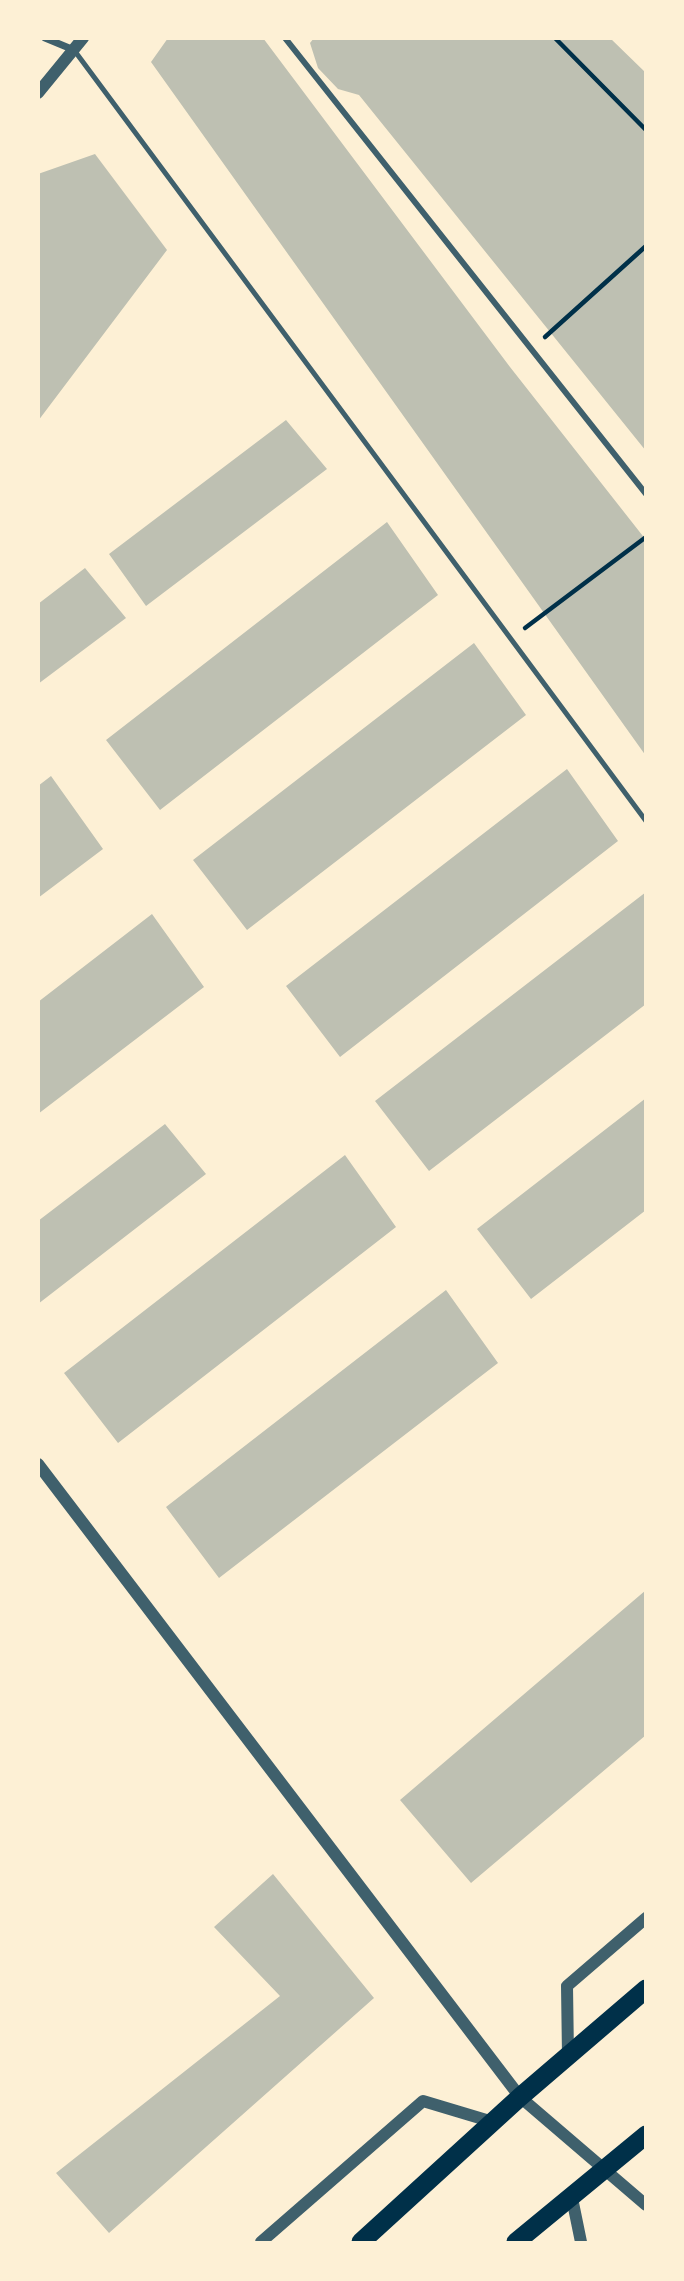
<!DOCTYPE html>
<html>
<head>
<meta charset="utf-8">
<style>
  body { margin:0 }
  #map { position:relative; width:684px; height:2281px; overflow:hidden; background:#fdf0d5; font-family:Raleway,sans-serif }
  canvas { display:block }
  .frame { position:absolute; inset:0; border:40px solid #fdf0d5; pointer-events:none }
</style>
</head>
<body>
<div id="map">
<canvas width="684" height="2281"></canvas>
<div class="frame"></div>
</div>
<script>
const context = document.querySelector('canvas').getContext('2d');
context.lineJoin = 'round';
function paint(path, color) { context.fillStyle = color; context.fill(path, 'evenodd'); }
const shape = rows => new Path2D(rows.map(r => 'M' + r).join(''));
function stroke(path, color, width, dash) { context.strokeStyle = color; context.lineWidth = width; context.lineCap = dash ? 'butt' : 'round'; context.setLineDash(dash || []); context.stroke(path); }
paint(shape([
  [168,38,263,38,510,367,646,540,646,756,151,62],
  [314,38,610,38,646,73,646,451,359,95,338,89,318,68,310,43],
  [95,154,167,250,38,421,38,174],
  [286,420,327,469,146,606,109,554],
  [387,522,438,595,160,810,106,740],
  [85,568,126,618,38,684,38,604],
  [474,643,526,715,247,930,193,860],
  [567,769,618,841,340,1057,286,986],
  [51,776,103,849,38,898,38,786],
  [646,892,646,1004,429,1171,375,1101],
  [152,914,204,987,38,1114,38,1002],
  [646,1098,646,1210,531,1299,477,1229],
  [165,1124,206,1174,38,1304,38,1221],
  [345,1155,396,1227,118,1443,64,1373],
  [446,1290,498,1363,219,1578,166,1507],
  [646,1590,646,1735,471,1883,400,1800],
  [273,1874,374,1998,109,2233,56,2173,280,1996,214,1927]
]), '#bec0b2');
stroke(shape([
  [555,38,646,130],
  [545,337,646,246],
  [525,628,646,537]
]), '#003049', 4.5);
stroke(shape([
  [74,50,646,821]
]), '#3f606c', 5);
stroke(shape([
  [285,38,646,494]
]), '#3f606c', 6);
stroke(shape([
  [45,38,74,50]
]), '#3f606c', 7);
stroke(shape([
  [38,93,83,38],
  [38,1464,520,2097,646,2205],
  [568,2056,567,1986,646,1918],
  [572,2198,581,2242],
  [261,2242,423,2101,493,2122]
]), '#3f606c', 12);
stroke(shape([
  [361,2242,520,2097,646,1989],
  [516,2242,646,2135]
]), '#003049', 19);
</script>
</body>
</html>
